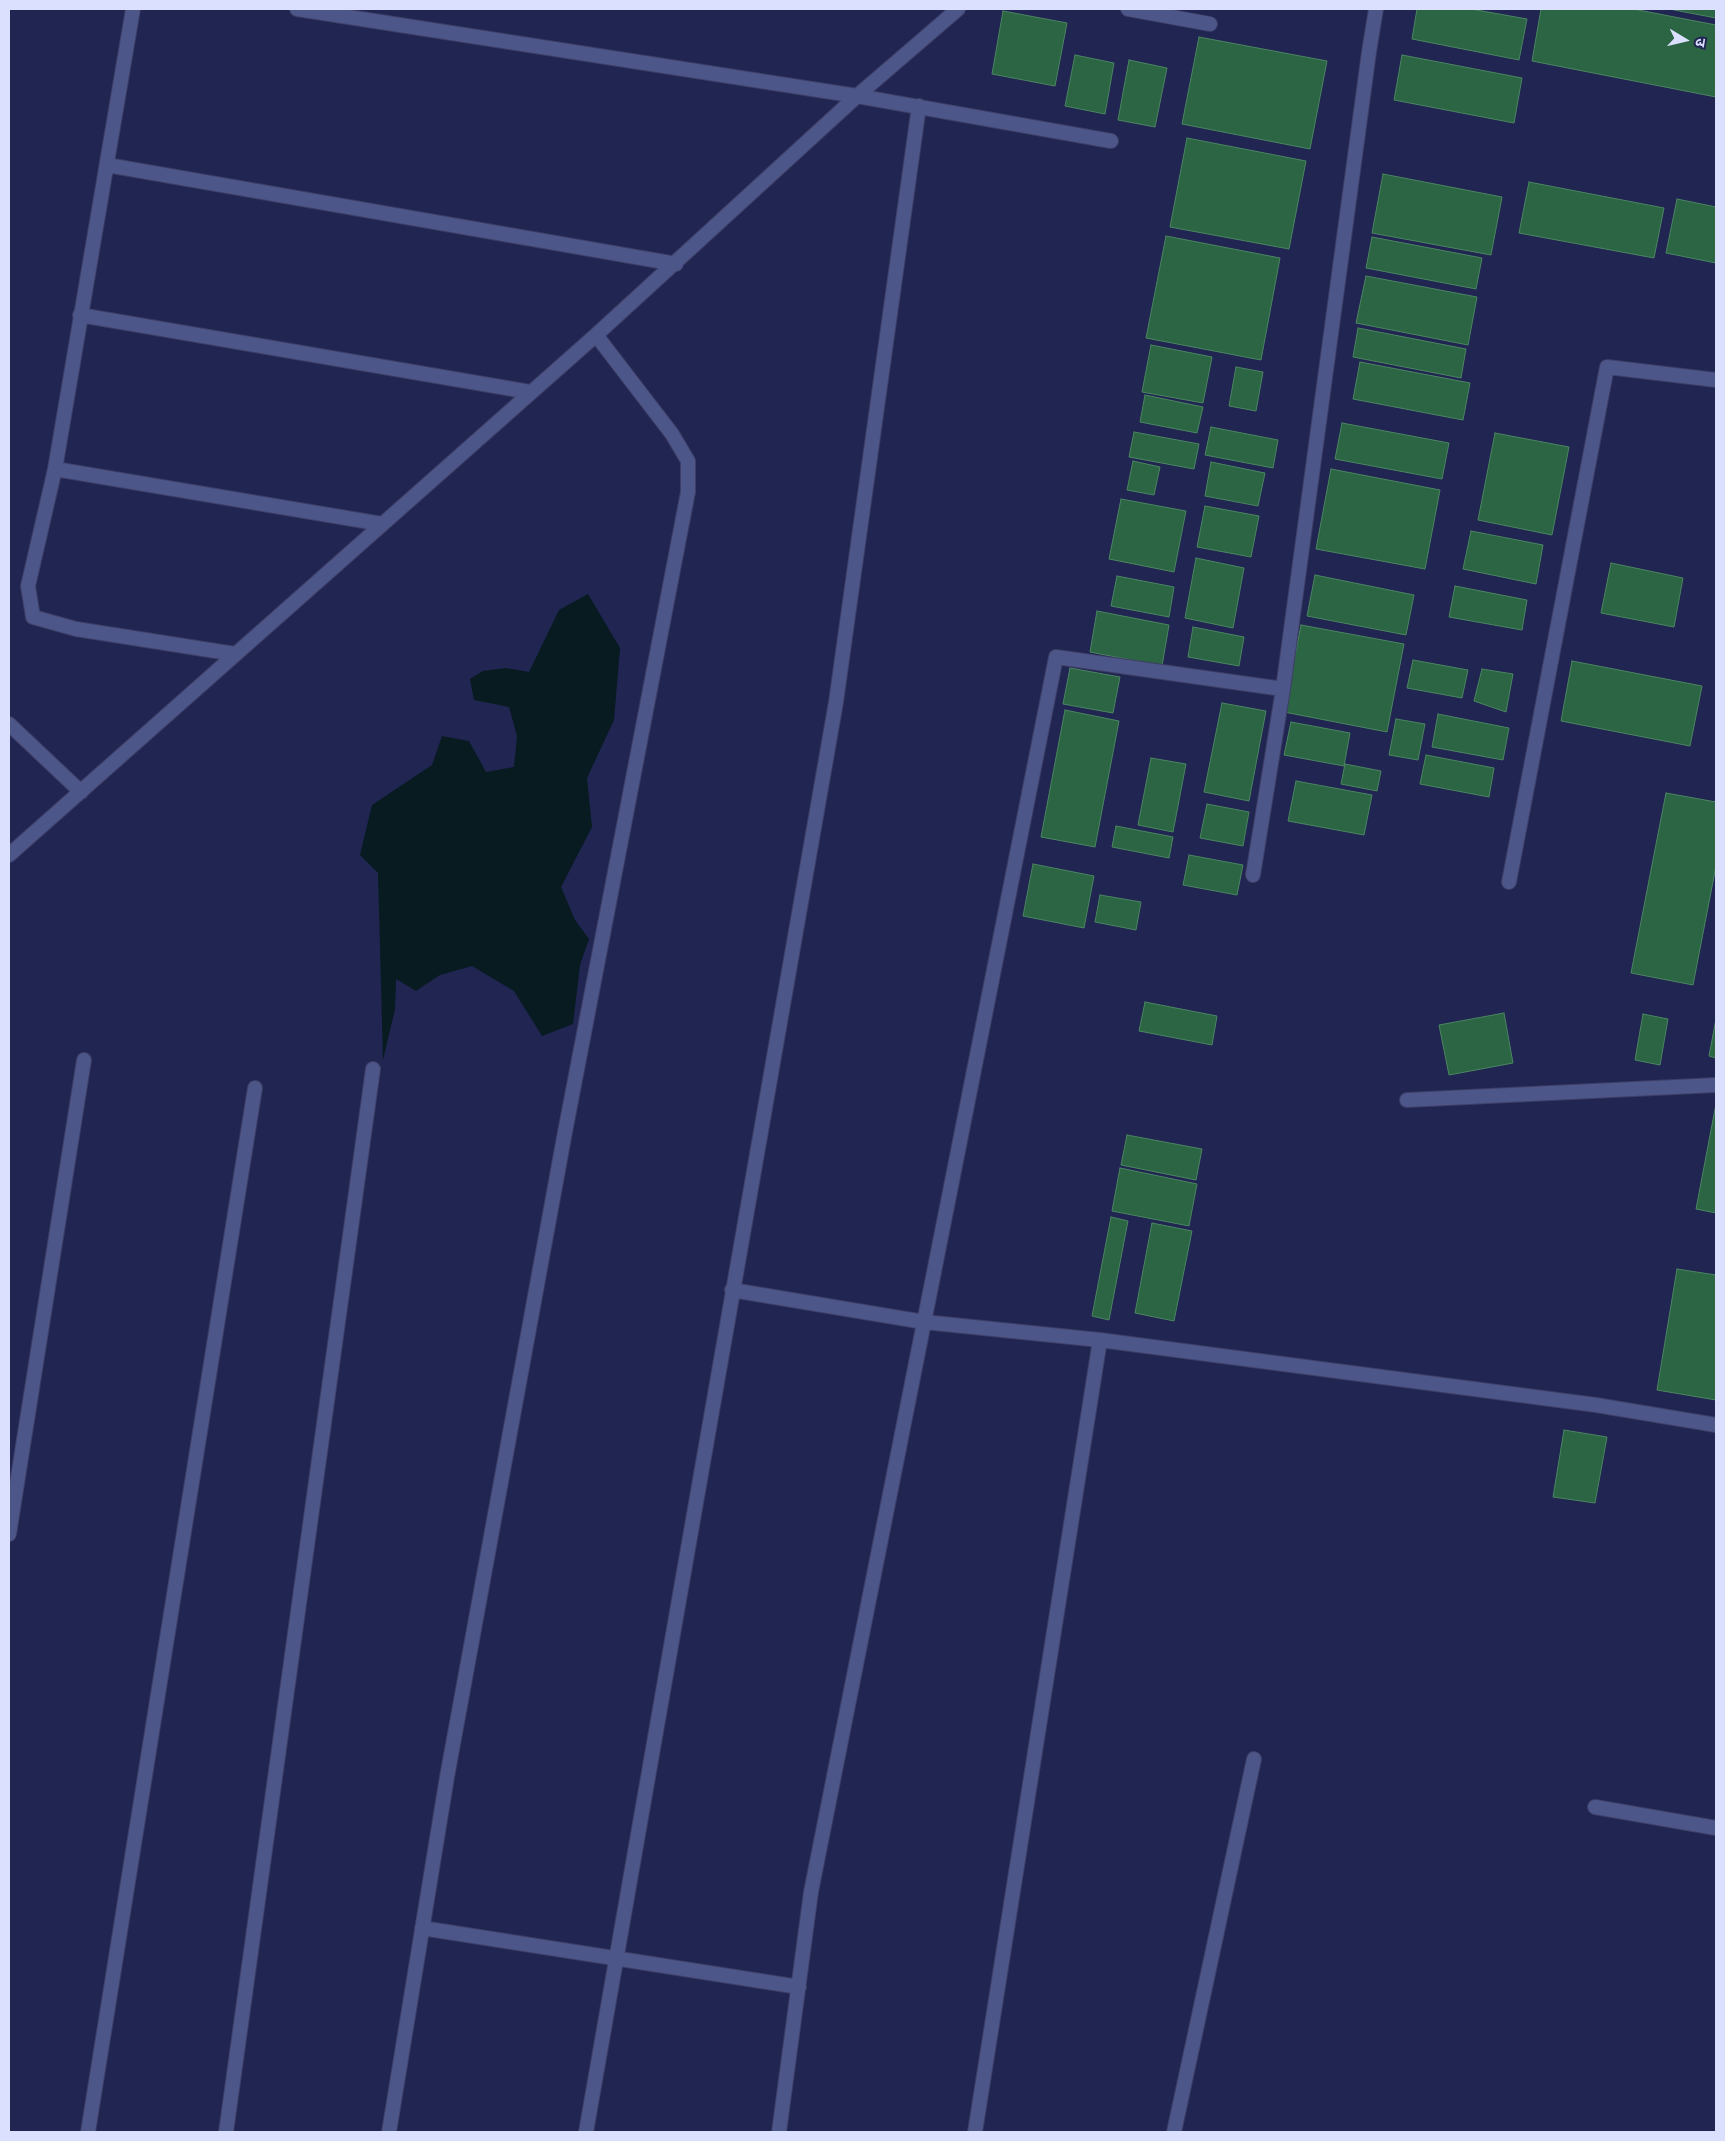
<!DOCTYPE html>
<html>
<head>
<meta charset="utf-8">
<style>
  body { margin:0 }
  #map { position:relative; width:1725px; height:2141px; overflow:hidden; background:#202552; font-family:"Fira Sans","Noto Sans Devanagari",sans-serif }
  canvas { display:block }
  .frame { position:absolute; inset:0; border:10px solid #dae0fe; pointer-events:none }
  .north { position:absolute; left:1660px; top:15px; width:50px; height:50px; -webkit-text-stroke:4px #202552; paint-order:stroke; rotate:99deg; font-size:14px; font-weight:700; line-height:20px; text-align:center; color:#dae0fe }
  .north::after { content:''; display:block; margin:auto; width:18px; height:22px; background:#dae0fe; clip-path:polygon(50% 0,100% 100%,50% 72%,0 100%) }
</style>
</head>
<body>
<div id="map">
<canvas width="1725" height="2141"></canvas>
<div class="frame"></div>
<div class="north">उ</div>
</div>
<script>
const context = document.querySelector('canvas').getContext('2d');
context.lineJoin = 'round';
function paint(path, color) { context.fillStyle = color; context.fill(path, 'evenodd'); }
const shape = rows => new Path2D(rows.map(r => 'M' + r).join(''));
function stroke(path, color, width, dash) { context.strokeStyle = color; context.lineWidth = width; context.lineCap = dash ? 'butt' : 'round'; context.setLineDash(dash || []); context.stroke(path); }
paint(shape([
  [588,594,620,648,614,720,587,778,592,827,561,887,575,920,589,939,580,965,573,1024,542,1036,514,991,472,966,440,975,416,991,396,979,395,1009,383,1060,378,873,360,855,372,805,432,765,442,736,469,741,486,772,514,767,517,736,509,707,474,700,470,679,483,671,506,668,529,672,559,610]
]), '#081b20');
const building = shape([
  [1417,9,1471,9,1527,19,1519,60,1412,39,1417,9],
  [1541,9,1633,9,1716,25,1716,97,1532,61,1541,9],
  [1669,9,1716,9,1716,18,1669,9],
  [1003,11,1067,23,1055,86,992,74,1003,11],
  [1199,37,1327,61,1310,149,1182,124,1199,37],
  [1075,55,1114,63,1105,114,1065,106,1075,55],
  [1402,55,1522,78,1514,123,1394,100,1402,55],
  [1129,60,1167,68,1155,127,1118,120,1129,60],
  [1187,138,1306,161,1289,249,1170,227,1187,138],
  [1383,174,1502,197,1491,255,1372,233,1383,174],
  [1529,182,1664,208,1654,258,1519,233,1529,182],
  [1677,199,1716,207,1716,263,1666,253,1677,199],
  [1166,236,1280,258,1261,360,1146,338,1166,236],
  [1372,237,1482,258,1476,289,1366,268,1372,237],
  [1366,276,1477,297,1468,345,1356,323,1366,276],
  [1358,328,1466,349,1461,378,1353,357,1358,328],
  [1151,345,1212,357,1203,403,1142,392,1151,345],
  [1360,362,1470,383,1463,420,1353,399,1360,362],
  [1236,367,1263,372,1256,411,1229,406,1236,367],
  [1145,395,1203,407,1197,433,1140,422,1145,395],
  [1342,423,1449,443,1442,479,1335,459,1342,423],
  [1211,427,1278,440,1273,468,1205,455,1211,427],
  [1134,432,1199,444,1194,469,1129,457,1134,432],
  [1495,433,1569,447,1552,535,1478,520,1495,433],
  [1133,461,1160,467,1154,495,1127,490,1133,461],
  [1211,462,1265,473,1258,506,1205,496,1211,462],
  [1331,469,1440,490,1425,569,1316,549,1331,469],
  [1121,499,1186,511,1174,572,1109,559,1121,499],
  [1205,506,1259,516,1251,557,1197,547,1205,506],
  [1471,531,1543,545,1536,584,1463,569,1471,531],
  [1196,558,1244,568,1233,628,1185,618,1196,558],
  [1611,563,1683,578,1674,627,1601,613,1611,563],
  [1315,575,1414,595,1406,635,1307,616,1315,575],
  [1117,576,1174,587,1169,617,1111,606,1117,576],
  [1455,586,1527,600,1522,630,1449,617,1455,586],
  [1097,611,1169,625,1162,666,1090,652,1097,611],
  [1301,625,1404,644,1387,732,1284,712,1301,625],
  [1193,627,1244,637,1239,666,1188,657,1193,627],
  [1413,660,1468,670,1462,698,1407,688,1413,660],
  [1572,661,1702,686,1690,746,1561,721,1572,661],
  [1070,668,1120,677,1113,713,1063,704,1070,668],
  [1482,669,1513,674,1506,712,1474,701,1482,669],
  [1222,703,1266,711,1249,801,1204,792,1222,703],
  [1065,710,1119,721,1095,847,1041,837,1065,710],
  [1438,714,1509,728,1503,760,1432,747,1438,714],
  [1396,719,1425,724,1418,760,1389,755,1396,719],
  [1291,722,1350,733,1344,766,1284,755,1291,722],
  [1426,755,1494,768,1489,797,1420,784,1426,755],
  [1151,758,1186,764,1173,832,1138,825,1151,758],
  [1345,764,1381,771,1377,791,1341,784,1345,764],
  [1296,781,1372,795,1364,835,1288,821,1296,781],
  [1666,793,1716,802,1716,866,1693,985,1631,973,1666,793],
  [1207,804,1249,812,1243,846,1200,838,1207,804],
  [1116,826,1173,837,1169,858,1112,847,1116,826],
  [1189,855,1243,865,1237,895,1183,885,1189,855],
  [1033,864,1094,876,1084,928,1023,916,1033,864],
  [1100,895,1141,902,1136,930,1095,922,1100,895],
  [1145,1002,1217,1016,1212,1045,1139,1031,1145,1002],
  [1504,1013,1513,1063,1449,1075,1439,1025,1504,1013],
  [1643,1014,1668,1019,1660,1065,1635,1060,1643,1014],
  [1716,1019,1716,1058,1709,1056,1716,1019],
  [1716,1104,1716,1213,1696,1209,1716,1104],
  [1127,1135,1202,1149,1196,1180,1121,1165,1127,1135],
  [1120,1168,1197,1184,1189,1226,1112,1211,1120,1168],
  [1111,1217,1128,1221,1109,1320,1092,1316,1111,1217],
  [1152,1223,1192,1231,1174,1321,1135,1313,1152,1223],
  [1677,1269,1716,1275,1716,1400,1657,1390,1677,1269],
  [1564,1430,1607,1437,1595,1503,1553,1497,1564,1430]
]);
paint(building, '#2c6543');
stroke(building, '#4c8561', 1);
const minor = shape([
  [133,9,55,469,28,586,33,617,76,629,235,654],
  [297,9,857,96,1111,141],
  [1128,9,1210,24],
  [107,165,676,264],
  [80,315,530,392],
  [55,469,382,524],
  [9,724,81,792],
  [9,855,596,335,857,96,958,9],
  [1253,875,1283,689,1369,52,1376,9],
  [1509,882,1607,367,1716,380],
  [1407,1100,1716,1085],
  [732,1290,924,1322,1100,1340,1596,1405,1716,1425],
  [9,1534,84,1060],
  [1595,1807,1716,1828],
  [422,1928,799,1987],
  [88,2132,255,1088],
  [226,2132,373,1069],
  [389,2132,447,1777,565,1132,688,492,688,461,672,434,596,335],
  [586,2132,836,702,919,106],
  [779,2132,811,1892,1056,657,1283,689],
  [975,2132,1100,1340],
  [1174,2132,1254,1759]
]);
stroke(minor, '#3d3e66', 16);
stroke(minor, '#4d5688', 14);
</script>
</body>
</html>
